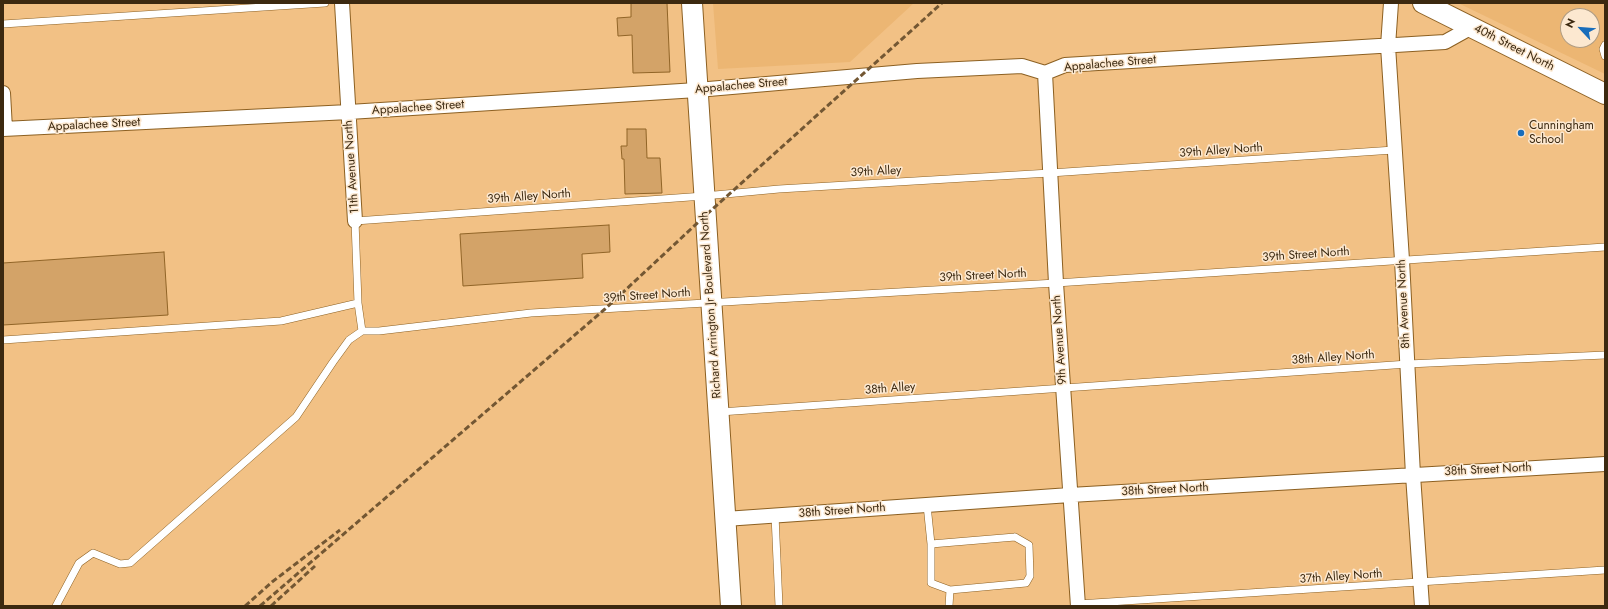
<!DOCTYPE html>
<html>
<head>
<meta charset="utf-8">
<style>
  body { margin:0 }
  #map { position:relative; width:1608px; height:609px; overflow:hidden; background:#f2c185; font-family:Jost,sans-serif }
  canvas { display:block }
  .frame { position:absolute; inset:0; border:4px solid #3c2910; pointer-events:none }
  .north { position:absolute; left:1560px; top:8px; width:40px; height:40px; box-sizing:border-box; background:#fce8d0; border:1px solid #af9c83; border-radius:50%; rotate:296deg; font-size:11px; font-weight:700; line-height:16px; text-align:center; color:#3c2910 }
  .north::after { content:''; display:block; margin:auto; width:14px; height:18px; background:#186dbb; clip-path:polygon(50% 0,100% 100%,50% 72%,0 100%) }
</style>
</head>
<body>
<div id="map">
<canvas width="1608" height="609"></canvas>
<div class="frame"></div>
<div class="north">N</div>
</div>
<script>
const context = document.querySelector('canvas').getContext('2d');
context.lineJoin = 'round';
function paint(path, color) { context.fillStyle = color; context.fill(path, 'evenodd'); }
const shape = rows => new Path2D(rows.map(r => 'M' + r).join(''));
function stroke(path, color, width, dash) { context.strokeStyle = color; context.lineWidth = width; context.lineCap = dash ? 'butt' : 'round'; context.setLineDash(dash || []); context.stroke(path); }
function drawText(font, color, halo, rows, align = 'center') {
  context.font = font + ' Jost,sans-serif'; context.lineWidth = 3; context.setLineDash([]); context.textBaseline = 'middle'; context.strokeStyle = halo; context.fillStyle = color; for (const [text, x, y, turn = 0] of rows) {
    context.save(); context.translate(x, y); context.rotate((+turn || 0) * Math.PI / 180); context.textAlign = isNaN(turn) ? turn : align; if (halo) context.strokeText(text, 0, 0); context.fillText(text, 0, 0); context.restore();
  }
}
paint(shape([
  [713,3,914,3,850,62,718,69],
  [1458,3,1605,3,1605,74],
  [1568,16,1592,16,1592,40,1568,40]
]), '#ecb673');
const building = shape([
  [631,3,667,3,670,72,633,73,632,35,618,36,617,18,631,17,631,3],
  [627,129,646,129,647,158,660,158,662,193,625,194,624,159,622,159,621,146,627,146,627,129],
  [609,225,610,252,582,254,583,278,463,286,460,234,609,225],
  [164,252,168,315,3,325,3,263,164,252]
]);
paint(building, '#d3a368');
stroke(building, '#906427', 1);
const lane = shape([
  [3,24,325,3],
  [1605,45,1603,49,1605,56],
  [362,331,379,331,531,313,1056,283,1605,247],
  [362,331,358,303,355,221,704,196,779,189,1050,173,1394,150],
  [3,340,281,321,358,303],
  [720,412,1408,364,1605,355],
  [927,505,931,544],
  [775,515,779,606],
  [1015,537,1029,545,1030,576,1026,583,950,590,931,583,931,544,1015,537],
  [1078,604,1605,570],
  [56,606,79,563,93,553,120,564,130,563,296,417,333,362,349,340,362,331],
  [949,606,950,590]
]);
const street = shape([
  [342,3,355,221],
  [1391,3,1388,46,1402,260,1413,475,1422,606],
  [1045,73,1056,283,1078,606],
  [3,93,5,129],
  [3,129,349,112,697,90,917,71,1022,66,1045,73,1065,65,1445,42,1472,27],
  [725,519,1070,495,1605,464]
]);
const secondary = shape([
  [692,3,731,606],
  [1423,3,1605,94]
]);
stroke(lane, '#8c6022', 8);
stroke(street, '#8c6022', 16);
stroke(secondary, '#8c6022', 22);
stroke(lane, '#fff', 7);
stroke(street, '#fff', 14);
stroke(secondary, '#fff', 20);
stroke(shape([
  [245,606,272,582,340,530],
  [260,606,605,309,706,215,942,3],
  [271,606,315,566]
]), '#735733', 3, [6, 3]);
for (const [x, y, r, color] of [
  [1521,133,4,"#186dbb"]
]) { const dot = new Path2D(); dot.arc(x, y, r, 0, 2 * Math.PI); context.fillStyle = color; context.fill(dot); stroke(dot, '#fce8d0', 1.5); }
drawText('12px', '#3c2910', '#fce8d0', [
  ["40th Street North",1514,48,27],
  ["Appalachee Street",1110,64,-5],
  ["Appalachee Street",741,86,-5],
  ["Appalachee Street",418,108,-4],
  ["Appalachee Street",94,125,-3],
  ["39th Alley North",1221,151,-4],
  ["11th Avenue North",352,167,-94],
  ["39th Alley",876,172,-3],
  ["39th Alley North",529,197,-4],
  ["39th Street North",1306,255,-4],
  ["39th Street North",983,276,-3],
  ["39th Street North",647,296,-4],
  ["8th Avenue North",1404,304,-93],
  ["Richard Arrington Jr Boulevard North",711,305,-94],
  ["9th Avenue North",1060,340,-94],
  ["38th Alley North",1333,358,-4],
  ["38th Alley",890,389,-4],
  ["38th Street North",1488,470,-3],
  ["38th Street North",1165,490,-3],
  ["38th Street North",842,511,-4],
  ["37th Alley North",1341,577,-4]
]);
drawText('12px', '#3c2910', '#fce8d0', [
  ["Cunningham",1529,126],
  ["School",1529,140]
], 'left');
</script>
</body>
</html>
